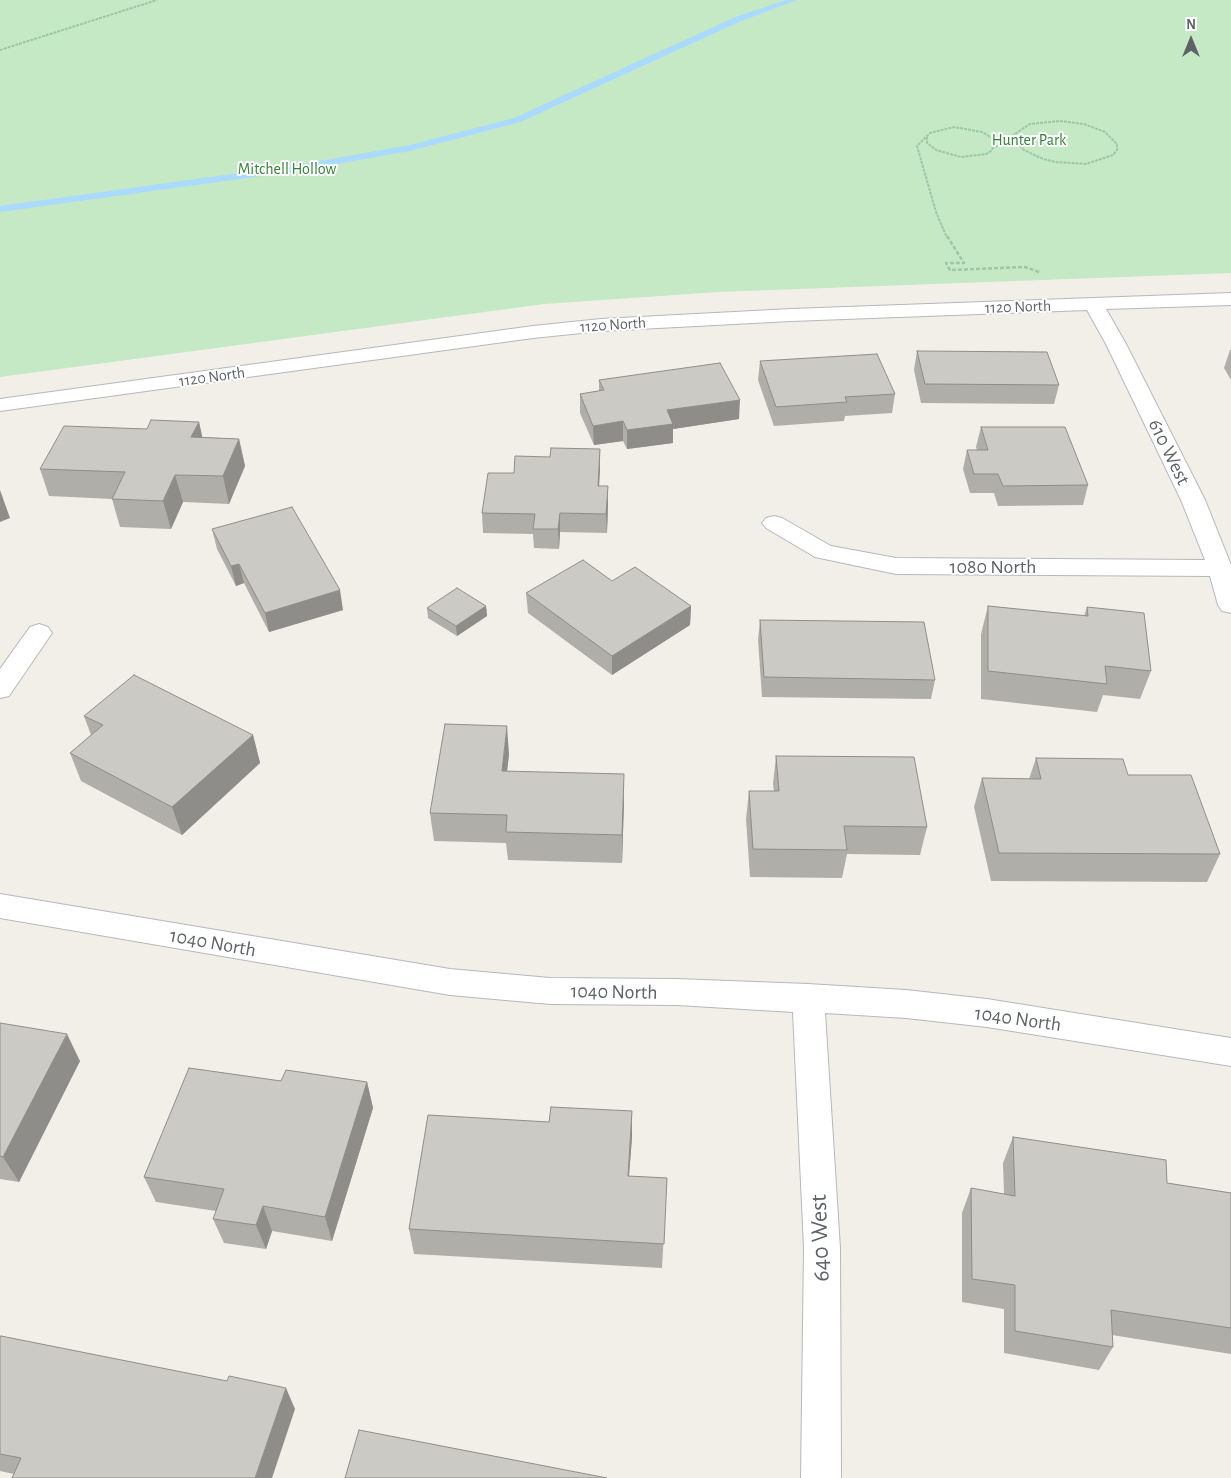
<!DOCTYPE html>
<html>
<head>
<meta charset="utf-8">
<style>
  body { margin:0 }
  #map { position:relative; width:1231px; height:1478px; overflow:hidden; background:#f1efe8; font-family:"Alegreya Sans",sans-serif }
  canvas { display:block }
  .north { position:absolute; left:1166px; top:15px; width:50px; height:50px; -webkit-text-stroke:4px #fff; paint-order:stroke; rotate:0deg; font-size:14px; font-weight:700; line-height:20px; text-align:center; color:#5f6368 }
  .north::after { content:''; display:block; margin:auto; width:18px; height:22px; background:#5f6368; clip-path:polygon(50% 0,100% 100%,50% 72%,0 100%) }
</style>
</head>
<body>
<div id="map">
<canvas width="1231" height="1478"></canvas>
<div class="north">N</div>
</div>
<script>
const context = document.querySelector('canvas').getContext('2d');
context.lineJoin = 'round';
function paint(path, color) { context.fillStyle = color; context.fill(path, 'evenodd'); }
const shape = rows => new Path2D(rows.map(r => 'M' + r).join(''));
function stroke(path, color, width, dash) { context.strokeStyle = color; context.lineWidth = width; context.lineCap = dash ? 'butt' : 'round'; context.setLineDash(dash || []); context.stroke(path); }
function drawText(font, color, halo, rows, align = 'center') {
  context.font = font + ' "Alegreya Sans",sans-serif'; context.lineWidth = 4; context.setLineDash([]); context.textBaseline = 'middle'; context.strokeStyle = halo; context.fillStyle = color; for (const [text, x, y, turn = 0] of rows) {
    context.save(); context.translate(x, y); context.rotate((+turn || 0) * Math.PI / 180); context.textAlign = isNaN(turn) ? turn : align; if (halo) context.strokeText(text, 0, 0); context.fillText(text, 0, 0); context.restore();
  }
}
paint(shape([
  [0,0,1231,0,1231,273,718,292,544,304,0,377]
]), '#c5e8c5');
paint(shape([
  [786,0,797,0,741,21,520,122,410,151,297,171,0,212,0,206,297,165,410,145,514,118,735,17,786,0]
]), '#aadaff');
const minor = shape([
  [1231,293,1231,305,1106,309,1126,344,1205,500,1231,565,1231,613,1222,611,1218,605,1210,576,896,574,815,557,766,528,762,523,766,518,774,516,782,518,831,546,896,558,1205,560,1181,500,1106,344,1087,310,791,321,601,331,533,338,0,411,0,399,533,326,601,319,791,309,1231,293],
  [39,624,48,627,52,633,9,696,0,698,0,669,30,627,39,624],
  [0,894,450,969,550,978,677,979,808,984,906,990,987,999,1231,1038,1231,1066,987,1027,906,1018,825,1013,840,1248,841,1478,801,1478,804,1248,793,1012,677,1005,550,1004,450,995,0,918,0,894]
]);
stroke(minor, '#b5b8bc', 2);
stroke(shape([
  [0,50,157,0],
  [927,137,927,143,936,150,961,157,986,154,991,151,995,144,992,138,982,132,954,127,930,133,917,146,936,212,947,238],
  [995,147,1030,124,1060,121,1084,124,1105,132,1117,144,1117,150,1113,155,1086,164,1056,162,1043,159,1024,150,1015,140,1016,135]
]), '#9cc7a9', 2, [3, 1]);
stroke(shape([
  [947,236,964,263,946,263,950,270,1025,267,1039,272]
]), '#9cc7a9', 2.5, [4, 2]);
paint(minor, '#fff');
paint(shape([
  [1230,350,1231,350,1231,380,1224,368],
  [917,351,1059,385,1054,404,921,403,914,370],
  [760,361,895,394,892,413,845,416,844,421,774,426,758,380],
  [599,380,739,419,673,429,673,443,627,449,623,441,594,445,580,413,580,394,599,391],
  [199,422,202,437,239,439,245,466,229,504,183,502,171,529,120,527,112,499,49,496,40,469,147,429],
  [981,427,1088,485,1083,505,998,506,994,493,970,493,963,469,967,450,977,450,976,447],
  [600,449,600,468,599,486,608,506,607,533,560,532,559,549,534,548,533,534,483,533,482,513,514,473,550,457],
  [212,529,343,610,269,632,244,583,236,586,217,549],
  [612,581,691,606,690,625,612,675,528,613,526,593],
  [486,606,487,616,457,636,428,618,427,608],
  [988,606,1084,616,1087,607,1151,671,1140,699,1103,695,1097,712,981,699,981,634],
  [760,620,935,680,931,699,762,697,758,640],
  [84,716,253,735,260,763,182,835,81,781,70,753,91,735],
  [509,754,507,771,624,802,622,863,508,860,506,843,434,841,430,813],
  [776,756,927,827,920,855,847,854,842,878,750,877,746,819,749,791,774,791,773,784],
  [1036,758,1128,775,1220,854,1207,882,991,881,974,807,982,778,1029,779],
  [0,1023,80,1061,19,1182,0,1179],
  [281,1081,367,1082,373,1108,332,1241,272,1231,266,1249,224,1243,213,1219,216,1211,156,1202,144,1177],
  [632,1111,632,1137,629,1176,667,1178,662,1268,414,1254,409,1229,549,1122],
  [1013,1137,1167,1183,1231,1193,1231,1354,1112,1335,1113,1347,1099,1370,1004,1353,1004,1309,962,1302,962,1213,971,1188,1004,1194,1003,1163],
  [0,1338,295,1409,14,1474,0,1471]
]), '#afaea9');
paint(shape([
  [740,400,739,419,673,429,673,443,627,449,627,430,667,410],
  [623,421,623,441,594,445,593,426],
  [199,422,205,449,191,437],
  [239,439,245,466,229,504,223,476],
  [600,449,600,468,598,506,598,486],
  [175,475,183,502,171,529,163,501],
  [608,486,608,506,607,533,606,514],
  [0,490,10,518,0,522],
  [560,513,560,532,559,549,558,529],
  [239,564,244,583,236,586,231,566],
  [340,590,343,610,269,632,265,613],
  [486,606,487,616,457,636,456,626],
  [691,606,690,625,612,675,612,656],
  [507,726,509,754,504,799,502,771],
  [253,735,260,763,182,835,172,807],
  [624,774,624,802,622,863,622,835],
  [67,1034,80,1061,19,1182,3,1157],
  [367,1082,373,1108,332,1241,325,1217],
  [632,1111,632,1137,627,1201,628,1176],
  [263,1206,272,1231,266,1249,256,1225],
  [286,1388,295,1409,272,1478,255,1478]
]), '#8f8d8a');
const building = shape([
  [917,351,1047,352,1059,385,925,384,917,351],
  [877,354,895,394,845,397,847,402,776,407,760,361,877,354],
  [720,363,740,400,667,410,673,424,627,430,623,421,593,426,580,394,604,390,599,380,720,363],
  [151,420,199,422,191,437,239,439,223,476,175,475,163,501,112,499,125,472,40,469,64,426,147,429,151,420],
  [981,427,1065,427,1088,485,1003,486,998,474,974,474,967,450,988,450,981,427],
  [551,448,600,449,598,486,608,486,606,514,560,513,558,529,533,529,535,514,482,513,488,473,514,473,515,456,550,457,551,448],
  [292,507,340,590,265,613,239,564,231,566,212,529,292,507],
  [583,560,612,581,635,567,691,606,612,656,526,593,583,560],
  [457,588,486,606,456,626,427,608,457,588],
  [988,606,1088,616,1087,607,1144,613,1151,671,1105,666,1107,684,988,671,988,606],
  [760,620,924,622,935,680,764,677,760,620],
  [134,675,253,735,172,807,70,753,103,725,84,716,134,675],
  [445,724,507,726,502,771,624,774,622,835,506,832,507,815,430,813,445,724],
  [776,756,914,757,927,827,844,826,847,850,753,849,749,791,779,791,776,756],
  [1036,758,1123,759,1128,775,1191,775,1220,854,999,853,982,778,1041,779,1036,758],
  [0,1023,67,1034,3,1157,0,1156,0,1023],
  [189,1068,281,1081,286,1070,367,1082,325,1217,263,1206,256,1225,213,1219,224,1189,144,1177,189,1068],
  [551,1107,632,1111,628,1176,667,1178,664,1244,409,1229,428,1115,549,1122,551,1107],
  [1013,1137,1166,1160,1167,1183,1231,1193,1231,1328,1111,1310,1113,1347,1015,1331,1015,1285,972,1279,971,1188,1015,1196,1013,1137],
  [1,1336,227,1381,229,1376,286,1388,255,1478,12,1478,21,1458,0,1454,0,1338,1,1336],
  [359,1430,607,1478,345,1478,359,1430]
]);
paint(building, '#cccac5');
stroke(building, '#8f8d8a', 1);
drawText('16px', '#348238', '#fff', [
  ["Hunter Park",1029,140],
  ["Mitchell Hollow",287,169]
]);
drawText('16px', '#5f6368', '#fff', [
  ["1120 North",1018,307,-2],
  ["1120 North",613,325,-4],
  ["1120 North",212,377,-8]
]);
drawText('20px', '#5f6368', '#fff', [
  ["610 West",1169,452,64],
  ["1080 North",993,567],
  ["1040 North",213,943,10],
  ["1040 North",614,992,1],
  ["1040 North",1018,1019,8]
]);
drawText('24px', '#5f6368', '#fff', [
  ["640 West",820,1238,-92]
]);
</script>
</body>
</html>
